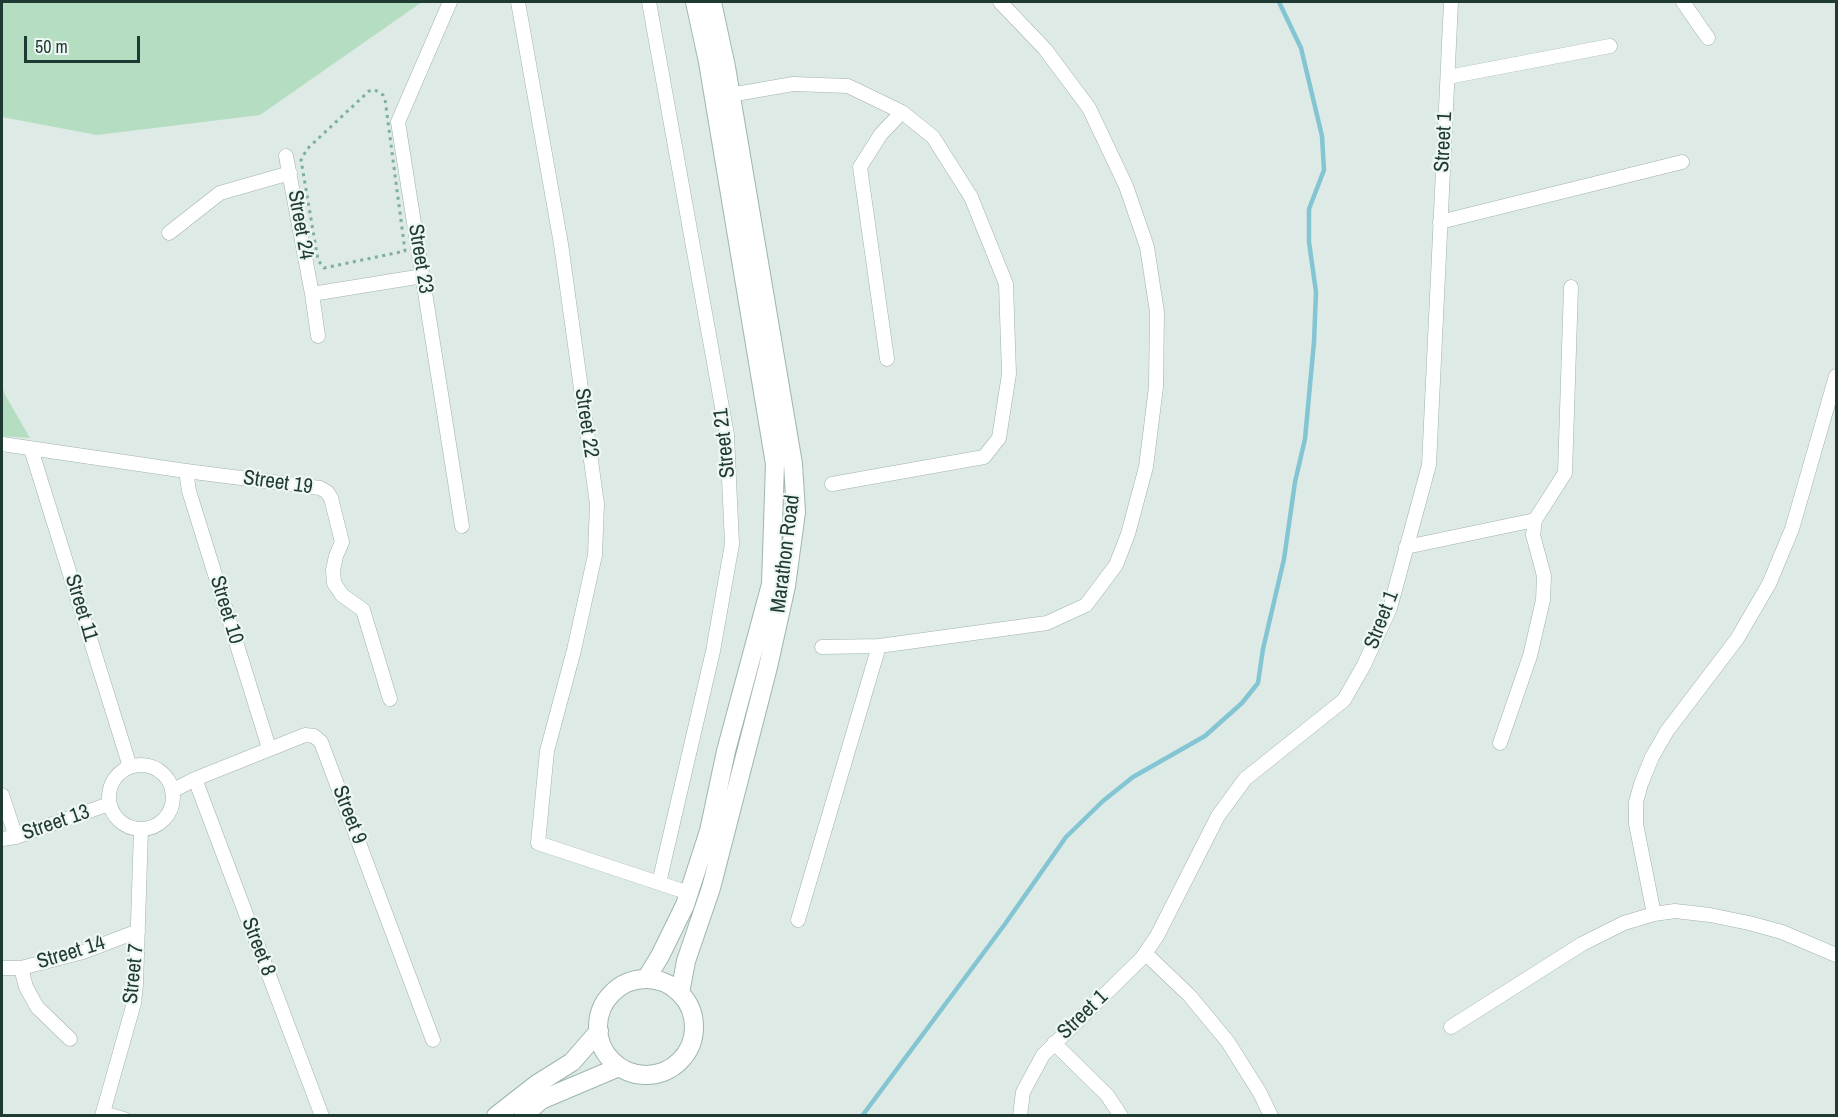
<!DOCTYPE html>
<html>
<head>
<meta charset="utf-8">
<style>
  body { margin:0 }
  #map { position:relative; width:1838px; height:1117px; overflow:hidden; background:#deeae5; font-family:"Archivo Narrow",sans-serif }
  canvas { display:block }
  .frame { position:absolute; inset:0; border:3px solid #1f3a33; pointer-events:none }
  .scale { position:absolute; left:24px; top:36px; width:116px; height:27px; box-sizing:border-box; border:3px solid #1f3a33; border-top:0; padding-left:8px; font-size:18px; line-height:21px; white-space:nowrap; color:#1f3a33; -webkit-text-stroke:4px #eef7f3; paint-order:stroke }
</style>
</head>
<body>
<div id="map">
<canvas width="1838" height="1117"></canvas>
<div class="frame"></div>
<div class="scale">50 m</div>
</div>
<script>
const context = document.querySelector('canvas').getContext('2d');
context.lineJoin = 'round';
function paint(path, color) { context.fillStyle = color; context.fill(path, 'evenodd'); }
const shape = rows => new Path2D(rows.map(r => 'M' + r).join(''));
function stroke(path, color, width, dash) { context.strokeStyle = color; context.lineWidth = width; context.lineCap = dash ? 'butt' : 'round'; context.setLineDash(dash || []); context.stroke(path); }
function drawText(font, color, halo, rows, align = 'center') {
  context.font = font + ' "Archivo Narrow",sans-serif'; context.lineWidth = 4.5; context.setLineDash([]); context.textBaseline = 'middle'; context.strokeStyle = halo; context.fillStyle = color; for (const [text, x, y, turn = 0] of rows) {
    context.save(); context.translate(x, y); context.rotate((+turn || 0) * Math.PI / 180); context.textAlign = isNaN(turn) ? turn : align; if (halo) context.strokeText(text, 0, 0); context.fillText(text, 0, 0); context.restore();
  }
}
paint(shape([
  [2,2,422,2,260,115,97,135,2,117],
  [2,382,4,393,30,438,2,436]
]), '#b5ddc1');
stroke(shape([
  [862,1116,1005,924,1066,837,1103,801,1133,777,1205,736,1242,703,1258,683,1263,649,1284,559,1295,482,1305,439,1314,342,1316,292,1309,242,1309,209,1324,170,1322,136,1301,48,1279,2]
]), '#83c5d2', 4.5);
const lane = shape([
  [103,1109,126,1116]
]);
const street = shape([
  [450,2,398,122,462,526],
  [518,2,561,244,597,504,595,555,574,650,547,751,538,843,689,893],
  [649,2,727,435,732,544,713,651,659,883],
  [1683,2,1708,38],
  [1448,77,1610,46],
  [730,95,793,84,848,86,902,112,933,137,971,197,1006,284,1009,374,999,438,984,457,832,484],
  [286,156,312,294,318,336],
  [1440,222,1682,162],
  [169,233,220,193,290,173],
  [312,294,423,276],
  [887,359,860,167,881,134,902,112],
  [2,444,186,471,320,488,327,492,331,498,342,542,336,556,333,570,334,583,342,595,363,610,390,699],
  [31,449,130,767],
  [186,471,189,491,269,748],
  [1406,547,1535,520],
  [822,647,879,646,1047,623,1086,605,1116,565,1128,534,1146,467,1156,387,1157,312,1147,247,1126,186,1089,108,1045,49,1000,2],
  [1500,743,1530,656,1543,600,1544,576,1533,535,1535,520,1565,473,1571,287],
  '109 797a32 32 0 1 1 64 0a32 32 0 1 1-64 0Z',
  [195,779,322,1116],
  [172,791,195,779,305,735,314,736,321,742,433,1040],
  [2,795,16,837],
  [2,839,16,837,109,804],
  [1654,914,1636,824,1636,802,1641,784,1652,757,1667,731,1737,639,1769,584,1792,529,1836,376],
  [798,920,879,646],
  [1145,953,1189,995,1228,1042,1260,1093,1271,1116],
  [2,968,21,968,83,952,138,931],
  [21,968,26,987,37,1007,70,1039],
  [1451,1027,1582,944,1624,923,1654,914,1675,911,1710,915,1749,923,1782,932,1836,955],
  [1054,1043,1107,1095,1121,1116],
  [102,1116,134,1003,136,984,141,830],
  [1020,1116,1023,1092,1043,1055,1142,958,1157,936,1218,816,1245,779,1344,700,1364,665,1390,608,1429,465,1451,2]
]);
const secondary = shape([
  [646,979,660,956,685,905,709,831,726,751,771,584,775,464,708,62,695,2],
  '598 1027a48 48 0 1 1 96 0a48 48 0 1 1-96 0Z',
  [680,993,686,961,711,888,768,667,786,586,796,512,793,464,726,67,712,2],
  [496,1116,537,1084,572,1062,599,1031],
  [523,1116,541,1100,619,1067]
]);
stroke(lane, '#a1b2ac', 8);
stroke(street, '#a1b2ac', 15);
stroke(secondary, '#9db6ad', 20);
stroke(shape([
  [375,90,383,95,385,99,405,251,324,268,318,260,301,160,307,149,369,91,375,90]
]), '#7dafa0', 3, [3, 4.5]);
stroke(lane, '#fff', 7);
stroke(street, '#fff', 14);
stroke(secondary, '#fff', 18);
drawText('21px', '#1f3a33', '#eef7f3', [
  ["Street 1",1444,142,-87],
  ["Street 24",300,225,80],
  ["Street 23",420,259,81],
  ["Street 22",586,423,82],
  ["Street 21",725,443,-96],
  ["Street 19",278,483,8],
  ["Marathon Road",786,554,-83],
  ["Street 11",81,608,73],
  ["Street 10",226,610,73],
  ["Street 1",1382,620,-69],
  ["Street 9",349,815,69],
  ["Street 13",56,823,-19],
  ["Street 8",258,947,69],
  ["Street 14",71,953,-17],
  ["Street 7",134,974,-84],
  ["Street 1",1083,1015,-44]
]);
</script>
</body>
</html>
